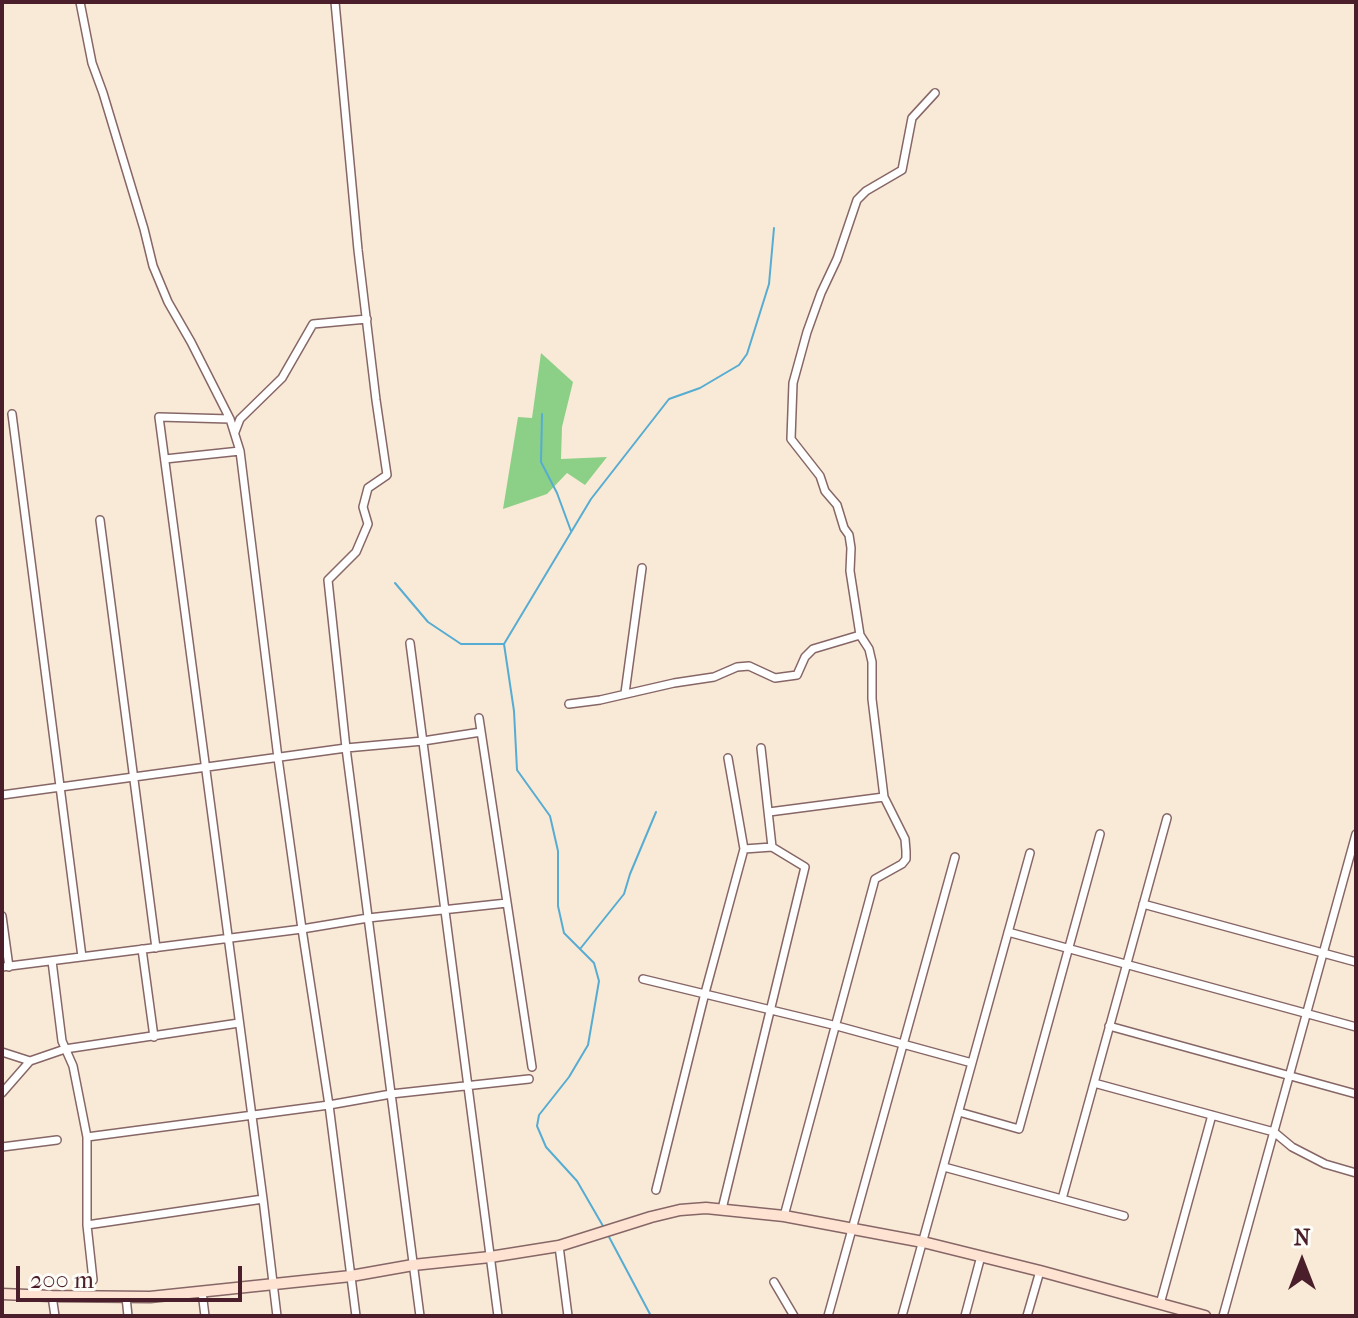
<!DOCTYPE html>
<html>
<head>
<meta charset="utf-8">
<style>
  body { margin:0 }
  #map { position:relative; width:1358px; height:1318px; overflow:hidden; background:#f8ead6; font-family:"IM FELL French Canon",serif }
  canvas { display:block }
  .frame { position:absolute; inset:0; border:4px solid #4a1f2b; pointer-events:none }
  .north { position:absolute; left:1262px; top:1222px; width:80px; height:80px; -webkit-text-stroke:6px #fdfcf7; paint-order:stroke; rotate:0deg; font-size:22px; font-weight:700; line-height:32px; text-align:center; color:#4a1f2b }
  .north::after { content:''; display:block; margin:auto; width:28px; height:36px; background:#4a1f2b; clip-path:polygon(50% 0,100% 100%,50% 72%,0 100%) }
  .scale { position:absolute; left:16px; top:1266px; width:226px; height:36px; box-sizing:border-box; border:4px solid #4a1f2b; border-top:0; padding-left:10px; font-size:24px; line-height:28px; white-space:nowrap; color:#4a1f2b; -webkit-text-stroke:6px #fdfcf7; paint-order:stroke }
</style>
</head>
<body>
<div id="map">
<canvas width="1358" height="1318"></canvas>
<div class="frame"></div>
<div class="north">N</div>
<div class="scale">200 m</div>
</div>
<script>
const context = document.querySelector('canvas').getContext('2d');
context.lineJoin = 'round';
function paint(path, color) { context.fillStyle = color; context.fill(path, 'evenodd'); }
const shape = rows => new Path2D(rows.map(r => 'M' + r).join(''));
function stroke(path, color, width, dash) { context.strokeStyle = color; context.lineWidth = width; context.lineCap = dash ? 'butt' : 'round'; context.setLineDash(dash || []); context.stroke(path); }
paint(shape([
  [541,353,573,382,562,427,561,459,607,457,585,485,567,473,547,494,503,509,518,417,532,418]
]), '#8cd088');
stroke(shape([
  [542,414,541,462,557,493,571,531],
  [395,583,428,622,461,644,504,644],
  [580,949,624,894,630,874,656,812],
  [603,1226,577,1181,546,1147,537,1126,539,1115,569,1077,588,1045,599,981,594,963,564,933,558,906,558,851,550,816,517,770,514,711,504,644,591,499,669,399,700,388,739,365,747,354,769,284,774,228],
  [608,1235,651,1316]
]), '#56acd2', 2);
const street = shape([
  [80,2,92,63,103,93,144,229,153,266,168,302,191,342,230,419,240,451,278,758,302,929,329,1105,356,1316],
  [335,2,358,250,376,400,387,475,368,488,363,507,368,524,356,552,328,580,346,748,420,1316],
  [12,414,82,957],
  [230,419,159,417,263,1199,277,1316],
  [235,432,240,419,282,378,313,324,367,319],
  [165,459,240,451],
  [100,520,156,948],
  [410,643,498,1316],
  [625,693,642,568],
  [569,704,600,700,674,683,714,677,737,667,749,666,775,678,797,675,805,657,813,649,860,635],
  [479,718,532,1067],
  [761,748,772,847],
  [2,795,346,748,423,741,481,732],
  [769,812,884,797],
  [1143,904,1356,962],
  [2,916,9,967],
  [1008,932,1356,1027],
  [142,949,154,1037],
  [52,961,62,1041,73,1066,87,1137,87,1225,93,1280],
  [2,967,302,929,368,918,507,903],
  [643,979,837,1026,972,1063],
  [1109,1026,1356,1094],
  [2,1052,30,1061],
  [1094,1083,1274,1132,1292,1147,1325,1164,1356,1173],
  [2,1093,30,1061,65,1049,239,1023],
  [959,1112,1019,1129,1100,834],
  [87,1137,329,1105,391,1094,529,1079],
  [2,1147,57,1140],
  [944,1167,1124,1216],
  [656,1190,705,993,744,849,728,758],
  [1062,1199,1167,818],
  [722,1209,805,867,772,847,744,849],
  [784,1216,875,879,902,864,906,859,906,851,905,839,884,797,872,699,872,662,869,649,860,635,850,571,851,548,849,535,844,528,837,505,825,491,820,476,791,439,793,383,807,332,821,293,837,259,857,200,866,191,902,170,912,118,935,93],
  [87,1225,263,1199],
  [559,1246,568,1316],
  [774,1282,794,1316],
  [202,1292,205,1316],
  [52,1296,55,1316],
  [126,1297,128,1316],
  [1160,1304,1212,1115],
  [828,1316,955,857],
  [902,1316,1030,853],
  [965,1316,981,1256],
  [1027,1316,1040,1271],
  [1223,1316,1356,834]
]);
const secondary = shape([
  [2,1294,52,1296,150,1297,351,1276,413,1265,490,1257,559,1246,651,1217,680,1210,706,1208,784,1216,923,1242,1040,1271,1205,1316]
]);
stroke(street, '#876667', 10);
stroke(secondary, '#876667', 13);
stroke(street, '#fff', 7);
stroke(secondary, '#fee3d2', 10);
</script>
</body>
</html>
